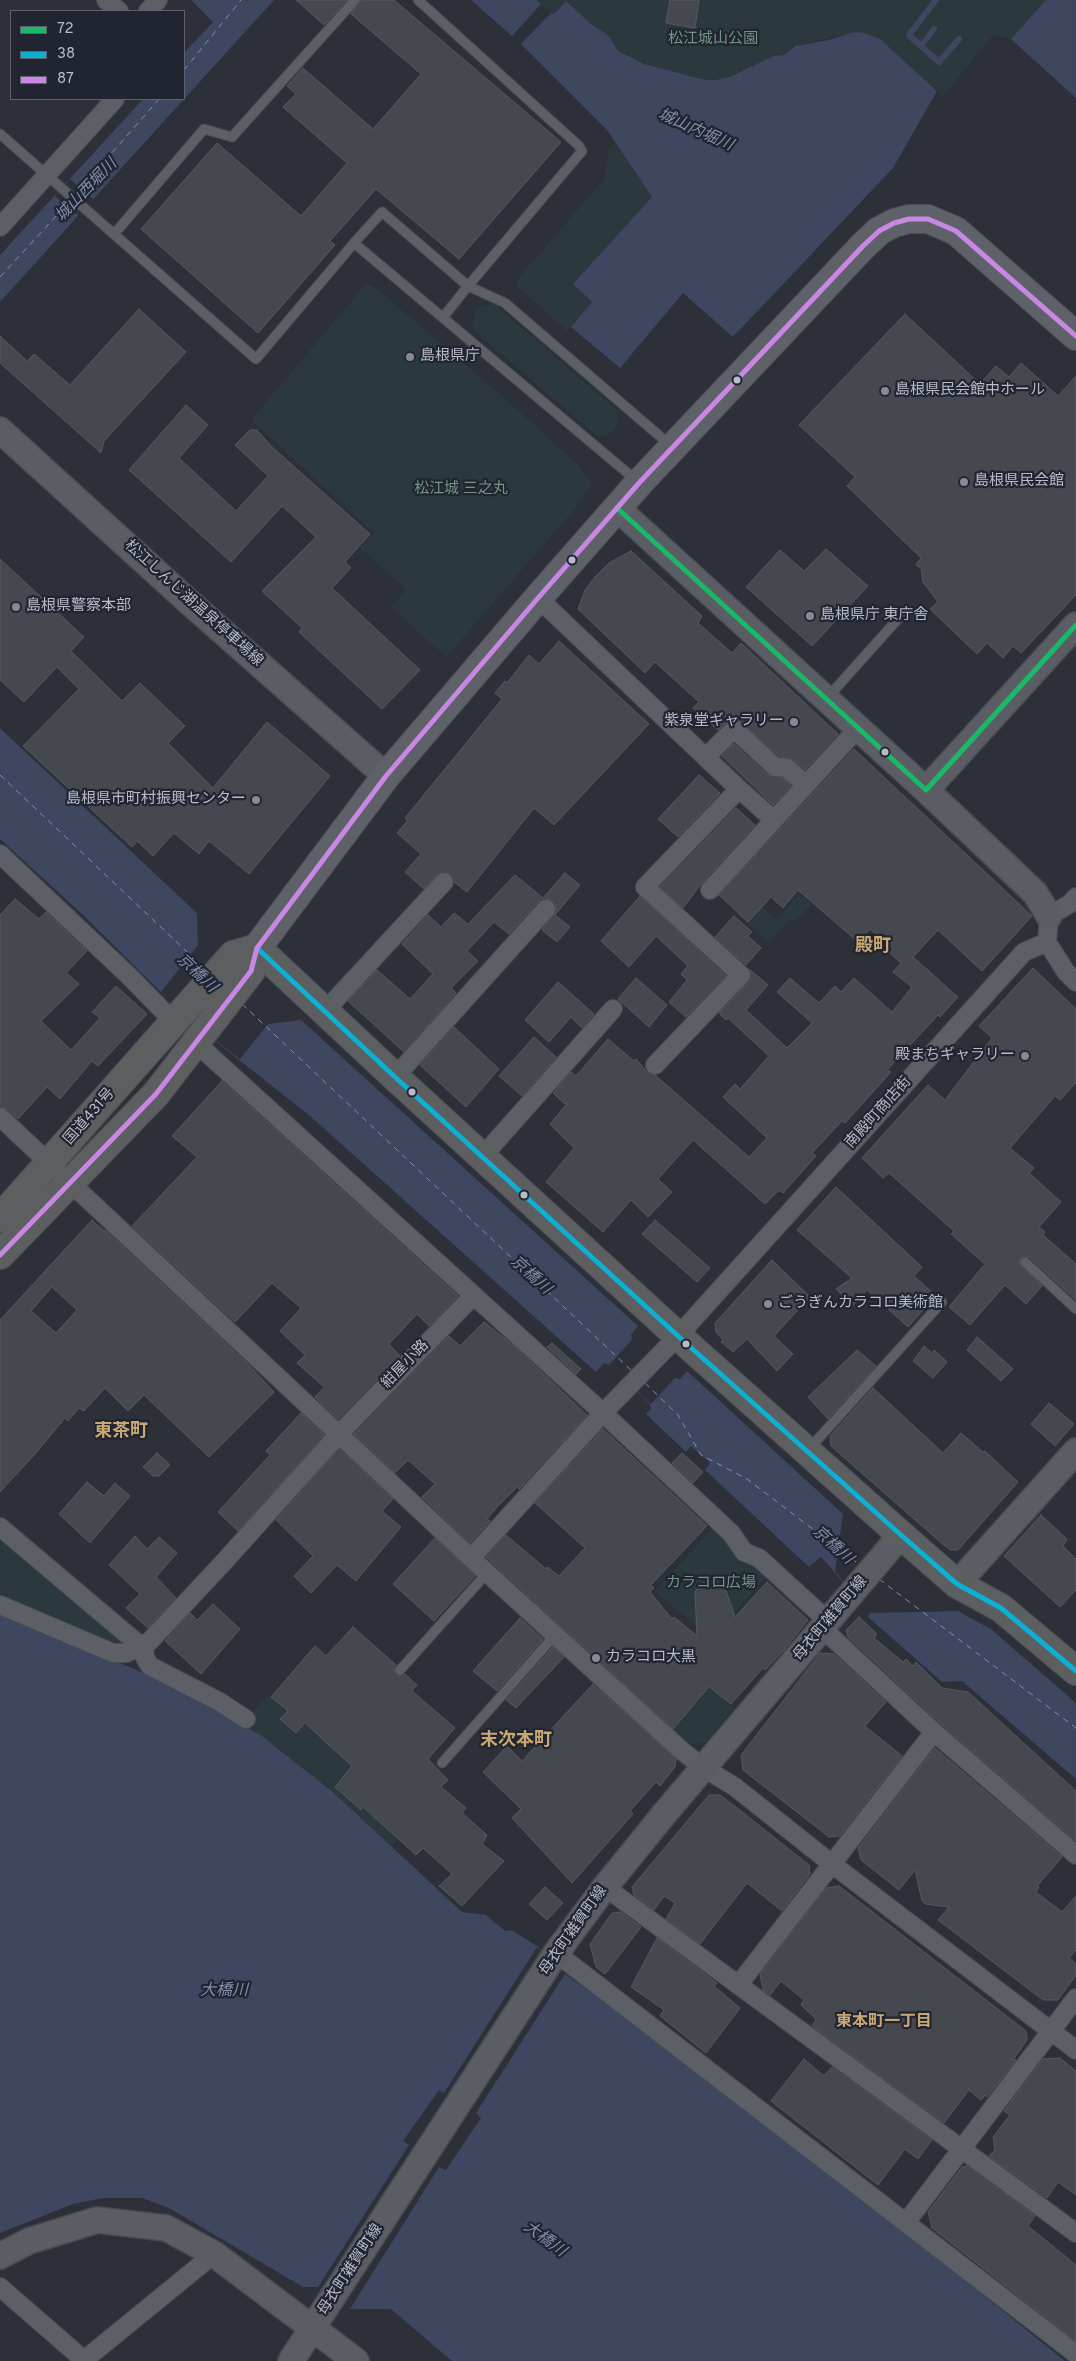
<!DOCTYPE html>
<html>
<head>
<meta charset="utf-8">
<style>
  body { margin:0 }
  #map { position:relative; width:1076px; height:2361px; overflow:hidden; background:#2d3038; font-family:Overpass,sans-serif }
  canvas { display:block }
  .legend { position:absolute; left:10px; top:10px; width:175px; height:90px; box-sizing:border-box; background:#212532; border:1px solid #5d616e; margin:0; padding:6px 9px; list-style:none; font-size:15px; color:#b8bbc8 }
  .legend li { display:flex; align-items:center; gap:10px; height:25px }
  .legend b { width:25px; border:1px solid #5d616e }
</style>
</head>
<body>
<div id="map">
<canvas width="1076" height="2361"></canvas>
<ul class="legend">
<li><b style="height:6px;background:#1ab867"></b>72</li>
<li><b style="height:6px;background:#0dafd3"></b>38</li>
<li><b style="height:6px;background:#c787e3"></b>87</li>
</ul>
</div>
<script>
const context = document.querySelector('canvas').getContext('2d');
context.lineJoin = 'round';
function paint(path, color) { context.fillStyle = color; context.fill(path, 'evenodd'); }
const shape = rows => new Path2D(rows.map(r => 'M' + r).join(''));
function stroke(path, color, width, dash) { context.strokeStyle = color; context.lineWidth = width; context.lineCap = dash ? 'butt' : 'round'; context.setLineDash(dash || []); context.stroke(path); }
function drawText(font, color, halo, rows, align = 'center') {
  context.font = font + ' Overpass,"Noto Sans JP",sans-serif'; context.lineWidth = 4.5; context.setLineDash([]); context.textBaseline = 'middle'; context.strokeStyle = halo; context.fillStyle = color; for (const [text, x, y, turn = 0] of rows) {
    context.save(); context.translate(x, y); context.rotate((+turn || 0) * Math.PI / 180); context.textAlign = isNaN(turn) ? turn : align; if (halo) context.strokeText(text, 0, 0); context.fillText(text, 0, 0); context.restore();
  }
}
paint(shape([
  [536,0,1046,0,1011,39,993,35,943,96,880,39,837,36,795,46,784,55,773,56,730,77,716,81,705,80,644,64,617,51,608,35,591,24,566,1,554,14,551,13],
  [615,142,652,197,573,284,592,302,567,331,518,287,516,281,604,179,609,148],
  [366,284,376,288,502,396,577,464,592,484,579,504,446,657,391,607,406,589,360,548,374,533,251,420],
  [495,304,615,409,619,421,613,432,599,437,596,435,477,333,472,323,477,309,484,305],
  [799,894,811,904,795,922,790,919,769,943,738,915,753,899,776,919],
  [712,1529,721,1537,735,1557,744,1563,753,1565,766,1577,711,1638,655,1591],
  [3,1541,9,1542,123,1640,122,1644,112,1644,0,1596,0,1542],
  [709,1688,734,1708,706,1742,689,1745,672,1731],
  [268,1694,288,1711,280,1719,296,1733,305,1723,331,1747,339,1738,379,1772,336,1787,360,1810,373,1795,413,1786,379,1822,397,1840,391,1846,283,1752,243,1724]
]), '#2b393e');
paint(shape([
  [191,0,274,0,0,302,0,255,143,99,184,99,184,53,213,22],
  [471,0,536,0,550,13,554,14,566,1,591,24,608,35,618,51,644,64,705,80,716,80,730,77,773,56,784,55,795,46,829,40,854,32,864,33,880,39,937,91,893,168,733,337,683,293,620,368,571,327,592,302,573,284,652,197,607,130,521,44],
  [1046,0,1076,0,1076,98,1011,39],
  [0,728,218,933,223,951,301,1020,638,1326,631,1335,632,1340,675,1378,680,1379,687,1371,843,1514,963,1614,991,1629,1076,1703,1076,1779,962,1681,942,1682,868,1617,870,1612,821,1557,809,1567,705,1470,710,1463,691,1446,686,1452,646,1414,651,1409,650,1404,609,1365,604,1363,596,1372,310,1116,190,1021,82,914,0,839],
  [0,1612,172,1685,262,1736,335,1794,462,1912,486,1915,505,1931,511,1930,537,1946,565,1974,643,2029,879,2211,1065,2361,452,2361,391,2309,350,2309,318,2287,303,2287,169,2208,142,2198,103,2198,73,2204,0,2233]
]), '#3e4660');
paint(shape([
  [541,4,551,13,521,44,512,36],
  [70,179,94,200,79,216,55,196],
  [197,913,218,933,223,951,301,1020,268,1024,240,1059,190,1021,161,992,198,945],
  [632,1340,675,1378,651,1404,609,1365],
  [843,1514,962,1611,870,1613,835,1571],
  [537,1947,565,1974,476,2113,481,2118,446,2170,439,2167,350,2309,318,2287,409,2145,403,2141,439,2090,444,2093]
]), '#2d3038');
stroke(shape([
  [934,29,921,46,909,35,936,0],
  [921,46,939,62,959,39]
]), '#3e4660', 6);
stroke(shape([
  [184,70,241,0],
  [76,194,159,99],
  [0,277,70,201],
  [0,775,203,967],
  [242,1004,633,1372],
  [645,1383,678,1415,701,1455,747,1479,860,1565],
  [879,1579,1076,1728]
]), '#848dac', 1, [6, 5]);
const building = shape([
  [296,0,347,0,324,25,296,0],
  [361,0,394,0,561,142,459,259,376,189,330,241,335,245,258,333,141,229,217,143,301,216,347,163,283,107,296,94,287,86,303,68,373,129,421,74,351,14,361,0],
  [670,0,699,0,695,28,666,23,670,0],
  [139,309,186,352,104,441,101,453,0,363,0,336,27,361,34,354,70,385,139,309],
  [905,314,980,384,996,366,1009,377,1021,363,1058,396,1076,376,1076,595,1021,653,1013,646,1003,658,987,643,977,654,930,609,938,602,923,582,921,568,916,565,921,558,847,486,855,477,799,425,905,314],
  [186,405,208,425,179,458,236,511,268,476,235,445,250,430,257,430,272,447,370,534,345,562,351,568,332,588,420,670,382,709,299,632,302,628,262,591,316,537,282,506,231,562,129,470,186,405],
  [826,549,868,586,812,646,746,587,780,550,804,571,826,549],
  [631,551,702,616,698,623,732,653,741,643,838,734,805,770,794,760,780,757,737,719,727,721,718,730,693,708,699,702,655,662,645,673,578,609,585,590,595,577,609,563,631,551],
  [0,559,84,637,71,651,122,701,140,683,185,726,168,743,213,788,267,722,330,776,249,874,209,841,199,854,174,833,153,856,137,841,132,847,23,746,79,689,57,667,24,702,0,680,0,559],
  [559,641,649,724,554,825,534,808,467,892,454,882,452,875,446,872,437,874,424,889,405,872,421,854,397,833,408,820,405,818,502,699,495,693,505,681,507,683,529,655,539,664,559,641],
  [734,744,768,775,783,778,791,786,773,805,722,756,734,744],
  [854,749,1032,916,982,971,938,930,913,957,958,997,940,1017,938,1015,887,1070,891,1072,845,1123,842,1121,812,1153,816,1156,783,1193,779,1190,765,1204,693,1140,658,1179,672,1192,648,1217,631,1200,603,1232,546,1182,574,1148,550,1124,566,1105,553,1093,571,1072,576,1076,608,1039,634,1061,636,1059,648,1073,655,1075,749,1157,767,1138,723,1097,735,1084,740,1089,769,1056,728,1018,726,1020,719,1013,749,982,751,977,749,969,768,985,746,1010,787,1048,812,1023,777,992,790,978,819,1003,835,986,841,992,854,978,892,1012,912,987,893,972,901,963,890,953,893,949,870,929,858,942,798,890,783,908,771,897,748,922,719,895,854,749],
  [699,775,720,793,678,837,658,819,699,775],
  [736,808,755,825,702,883,683,908,660,887,736,808],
  [565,873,580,885,555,915,570,927,557,942,542,930,556,912,556,905,549,899,538,902,509,934,494,922,467,951,478,961,451,988,456,993,404,1052,348,1001,377,970,410,999,433,974,402,944,428,915,441,927,454,913,468,924,515,875,543,898,565,873],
  [640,896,726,976,686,1017,669,1002,687,980,681,974,688,966,656,936,629,967,601,941,640,896],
  [15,899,39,919,46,912,87,951,66,973,79,984,41,1021,71,1050,100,1018,92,1012,116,986,147,1014,98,1066,92,1061,60,1099,47,1087,18,1119,7,1109,0,1107,0,915,15,899],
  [734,916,752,932,748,936,761,948,746,965,715,937,734,916],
  [1033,968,1076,1009,1076,1083,1060,1100,1055,1096,1010,1148,1034,1168,1029,1173,1061,1202,1039,1227,1045,1232,1043,1235,1076,1264,1076,1300,1029,1257,1024,1256,1020,1258,1019,1264,1042,1286,1026,1304,1005,1285,970,1325,949,1307,985,1264,951,1234,954,1231,889,1173,883,1178,862,1158,928,1085,945,1100,992,1038,979,1026,1033,968],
  [636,978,667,1005,649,1027,618,999,636,978],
  [558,982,594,1014,582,1028,571,1017,549,1042,525,1020,558,982],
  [454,1027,499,1069,466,1107,420,1065,454,1027],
  [534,1037,556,1057,522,1096,499,1076,534,1037],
  [222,1081,458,1296,429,1326,417,1314,389,1344,400,1356,338,1419,315,1397,324,1387,297,1363,305,1355,280,1331,301,1308,272,1283,235,1322,132,1226,197,1157,172,1136,222,1081],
  [836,1187,922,1267,914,1276,936,1296,908,1327,867,1290,853,1305,836,1289,852,1278,797,1230,836,1187],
  [92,1220,104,1231,105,1230,248,1364,274,1392,209,1457,144,1395,128,1411,105,1388,84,1411,79,1408,68,1421,65,1418,36,1453,0,1492,0,1320,92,1220],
  [52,1287,77,1310,56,1333,31,1311,52,1287],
  [655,1220,710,1268,697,1282,642,1234,655,1220],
  [772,1260,810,1297,774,1336,793,1354,777,1371,747,1339,733,1352,721,1342,723,1340,716,1332,715,1323,772,1260],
  [484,1322,514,1346,587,1415,519,1489,517,1487,499,1505,487,1519,490,1521,470,1543,422,1497,435,1484,408,1460,395,1473,354,1434,449,1336,460,1346,484,1322],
  [977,1337,1013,1369,1001,1381,967,1350,977,1337],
  [552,1343,581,1369,576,1374,547,1347,552,1343],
  [924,1346,932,1353,934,1350,947,1362,933,1378,913,1361,924,1346],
  [857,1350,876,1366,828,1419,808,1397,857,1350],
  [873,1388,943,1453,961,1433,983,1452,985,1451,1018,1482,958,1550,950,1550,931,1534,831,1446,830,1436,873,1388],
  [1049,1403,1074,1424,1055,1446,1031,1424,1049,1403],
  [301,1413,324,1435,238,1531,218,1512,270,1455,266,1451,301,1413],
  [603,1429,707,1526,651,1585,654,1588,650,1592,672,1619,674,1617,697,1636,695,1592,702,1583,712,1581,721,1584,726,1591,735,1617,767,1582,808,1620,784,1650,765,1670,763,1668,731,1704,709,1687,673,1729,486,1557,506,1535,546,1569,547,1567,559,1576,585,1548,535,1503,603,1429],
  [339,1449,393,1499,382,1511,401,1527,356,1581,337,1565,311,1593,294,1576,313,1556,276,1520,339,1449],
  [157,1453,170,1465,159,1476,153,1476,143,1467,157,1453],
  [682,1453,703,1472,693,1483,672,1463,682,1453],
  [87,1482,104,1496,115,1483,130,1496,90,1543,59,1514,87,1482],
  [1041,1515,1067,1539,1063,1546,1076,1559,1076,1590,1060,1607,1004,1556,1041,1515],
  [135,1536,147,1549,159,1537,177,1553,156,1577,176,1598,148,1628,126,1608,140,1594,109,1565,135,1536],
  [435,1538,475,1576,434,1621,393,1584,435,1538],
  [213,1604,240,1629,201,1674,165,1641,190,1613,197,1620,213,1604],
  [859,1617,877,1634,874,1638,903,1662,906,1659,913,1666,916,1662,942,1688,968,1692,1076,1791,1076,1841,941,1724,848,1637,846,1630,859,1617],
  [520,1618,543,1639,497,1691,473,1671,520,1618],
  [353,1627,396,1665,394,1669,396,1674,399,1676,405,1674,417,1685,412,1691,455,1728,428,1759,448,1780,441,1787,466,1808,462,1813,487,1835,482,1844,504,1861,462,1906,439,1886,452,1874,423,1848,416,1855,363,1807,361,1810,335,1787,352,1766,305,1723,296,1733,280,1719,288,1711,271,1697,315,1646,326,1656,353,1627],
  [553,1647,564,1657,516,1708,506,1700,553,1647],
  [820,1653,834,1654,886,1702,865,1726,902,1756,840,1836,829,1837,743,1770,741,1755,820,1653],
  [593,1684,676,1759,675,1767,660,1786,656,1782,630,1811,633,1814,572,1883,512,1818,521,1809,483,1772,507,1746,522,1761,593,1684],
  [935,1748,1062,1857,1037,1886,1039,1887,1036,1892,1062,1912,1076,1896,1076,1950,1069,1958,1076,1964,1076,1975,1058,2000,1043,2000,938,1920,949,1907,925,1904,922,1901,915,1870,899,1890,861,1860,858,1848,935,1748],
  [709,1795,720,1795,741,1811,809,1865,810,1874,782,1911,747,1883,700,1944,666,1919,675,1903,664,1896,654,1910,634,1895,632,1887,709,1795],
  [839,1886,1026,2031,1027,2040,1013,2060,1016,2060,987,2097,985,2095,981,2100,969,2090,944,2123,812,2026,816,2019,801,2005,804,2000,781,1981,770,1995,763,1990,760,1974,826,1888,839,1886],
  [545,1887,563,1903,547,1920,529,1904,545,1887],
  [621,1912,641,1927,605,1974,596,1967,590,1944,612,1913,621,1912],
  [657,1938,717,1983,714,1986,740,2008,706,2053,660,2016,664,2010,631,1987,657,1938],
  [1060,2058,1076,2071,1076,2195,1058,2182,1047,2198,989,2156,995,2150,993,2137,1010,2115,1004,2111,1043,2059,1060,2058],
  [804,2059,824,2076,832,2067,932,2140,918,2159,905,2149,878,2185,771,2101,804,2059],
  [967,2166,1035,2216,1028,2226,1076,2265,1076,2341,932,2228,928,2212,962,2167,967,2166]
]);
paint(building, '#46484f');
stroke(building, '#55585f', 1);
const lane = shape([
  [418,0,578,145,582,151,468,286,505,303,670,445],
  [0,134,256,359,354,243,637,481],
  [115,233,204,129,232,137,355,0],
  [354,243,382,212,468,286,444,316],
  [828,697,906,610],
  [1025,1262,1076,1309],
  [809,1449,942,1302],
  [400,1670,487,1573],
  [442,1763,555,1635]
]);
const street = shape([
  [106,0,119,11],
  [148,11,158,0],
  [0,227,115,99],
  [538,598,739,789,645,887,741,975,655,1065],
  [706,757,734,729,775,767,787,768,806,785],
  [739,789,774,820,858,728],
  [0,854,129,976,174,1022],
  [710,890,774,820],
  [1047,942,1066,972,1076,982],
  [324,1012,444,882],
  [196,1043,603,1413,731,1533,744,1552,759,1558,829,1622],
  [395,1077,546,909],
  [0,1117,471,1558,681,1750,704,1768,735,1787,832,1864,1076,2050],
  [482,1157,613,1009],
  [0,1527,136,1642,144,1645,149,1642,222,1564,338,1435,473,1296],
  [471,1558,603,1413,678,1336,1024,952,1047,942,1049,916,1071,903,1076,897],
  [0,1605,113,1653,126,1653,144,1645,145,1658,150,1666,220,1702,246,1719],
  [823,1629,934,1732,1076,1855],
  [605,1887,1076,2233],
  [556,1953,1076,2354],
  [739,1984,934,1732],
  [907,2221,1076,1998],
  [0,2287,85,2361],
  [83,2361,214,2254]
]);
const secondary = shape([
  [0,430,189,602,386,776],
  [617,508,926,790,1076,625],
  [926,790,1035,893,1049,916],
  [957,1584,1076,1451],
  [0,2256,29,2241,97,2220,166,2228,214,2254,356,2361],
  [291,2361,556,1953,605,1887,665,1813,901,1535]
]);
const primary = shape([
  [257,948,386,776,538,598,639,483,863,246,879,231,894,223,909,219,928,219,956,231,1076,336]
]);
const highway = shape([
  [257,948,395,1077,678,1336,901,1535,957,1584,1001,1608,1076,1671],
  [0,1218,233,955,257,948],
  [0,1255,156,1094,251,971,257,948]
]);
stroke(lane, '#494b51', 11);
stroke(street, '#494b51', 20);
stroke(secondary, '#494b51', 28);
stroke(primary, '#4b4d55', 30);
stroke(highway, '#4a4c53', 30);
stroke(lane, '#5d5f66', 9);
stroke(street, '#5d5f66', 18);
stroke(secondary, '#5b5d65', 25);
stroke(primary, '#5f6168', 28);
stroke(highway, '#5c5e60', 28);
stroke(shape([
  [617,508,926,790,1076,625]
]), '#1ab867', 5);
stroke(shape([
  [257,948,395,1077,678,1336,901,1535,957,1584,1001,1608,1076,1671]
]), '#0dafd3', 5);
stroke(shape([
  [0,1255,156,1094,251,971,257,948,386,776,538,598,639,483,863,246,879,231,894,223,909,219,928,219,956,231,1076,336]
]), '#c787e3', 5);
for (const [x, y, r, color] of [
  [410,357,5,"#878a96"],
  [737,380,4.5,"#b8bbc8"],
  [885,391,5,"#878a96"],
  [964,482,5,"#878a96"],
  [572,560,4.5,"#b8bbc8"],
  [16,607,5,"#878a96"],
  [810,616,5,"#878a96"],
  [794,722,5,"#878a96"],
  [885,752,4.5,"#b8bbc8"],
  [256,800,5,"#878a96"],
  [1025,1056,5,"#878a96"],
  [412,1092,4.5,"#b8bbc8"],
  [524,1195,4.5,"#b8bbc8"],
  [768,1304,5,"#878a96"],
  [686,1344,4.5,"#b8bbc8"],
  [596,1658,5,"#878a96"]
]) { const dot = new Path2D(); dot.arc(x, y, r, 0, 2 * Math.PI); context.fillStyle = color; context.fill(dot); stroke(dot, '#212532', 2); }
drawText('15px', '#729681', '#212532', [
  ["松江城山公園",713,40],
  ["松江城 三之丸",461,490],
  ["カラコロ広場",711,1584]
]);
drawText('15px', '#b8bbc8', '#212532', [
  ["島根県庁",420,357],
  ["島根県民会館中ホール",895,391],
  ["島根県民会館",974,482],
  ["島根県警察本部",26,607],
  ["島根県庁 東庁舎",820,616],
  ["紫泉堂ギャラリー",784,722,"right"],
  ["島根県市町村振興センター",246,800,"right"],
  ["殿まちギャラリー",1015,1056,"right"],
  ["ごうぎんカラコロ美術館",778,1304],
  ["カラコロ大黒",606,1658]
], 'left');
drawText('15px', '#b8bbc8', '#212532', [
  ["松江しんじ湖温泉停車場線",193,604,42],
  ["南殿町商店街",879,1113,-48],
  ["国道431号",90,1117,-49],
  ["紺屋小路",406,1365,-46],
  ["母衣町雑賀町線",831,1619,-50],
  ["母衣町雑賀町線",574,1931,-55],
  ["母衣町雑賀町線",351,2270,-57]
]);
drawText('italic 16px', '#848dac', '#212532', [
  ["城山内堀川",695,131,24],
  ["城山西堀川",87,191,-46],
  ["京橋川",196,974,43],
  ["京橋川",530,1276,42],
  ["京橋川",832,1546,42],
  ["大橋川",224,1992],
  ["大橋川",544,2240,36]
]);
drawText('bold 16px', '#c9a872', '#212532', [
  ["東本町一丁目",884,2023]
]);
drawText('bold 18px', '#c9a872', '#212532', [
  ["殿町",873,947],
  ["東茶町",121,1432],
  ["末次本町",516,1741]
]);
</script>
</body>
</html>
